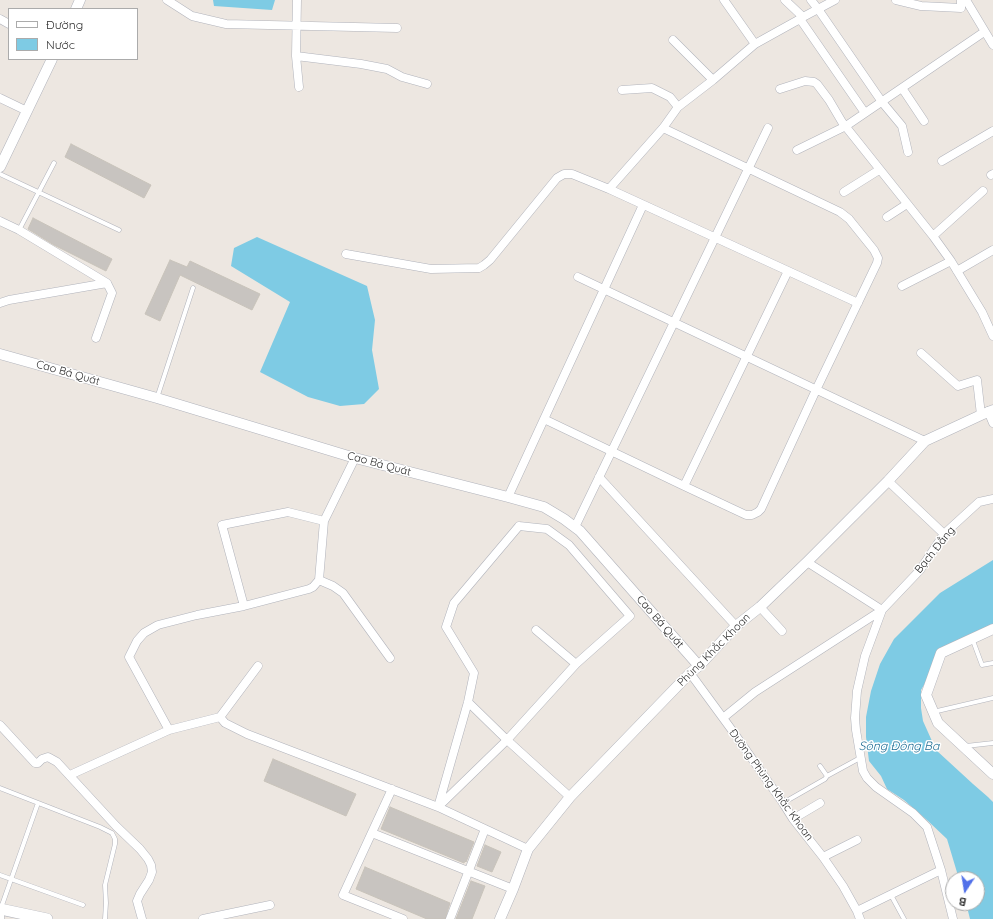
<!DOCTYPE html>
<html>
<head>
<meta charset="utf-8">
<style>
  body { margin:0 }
  #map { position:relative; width:993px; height:919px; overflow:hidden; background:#ede7e1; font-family:Quicksand,sans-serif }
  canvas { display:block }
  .legend { position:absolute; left:8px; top:8px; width:130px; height:52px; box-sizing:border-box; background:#fff; border:1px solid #ababab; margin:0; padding:5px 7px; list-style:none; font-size:12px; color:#2d2d2d }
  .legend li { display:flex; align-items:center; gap:8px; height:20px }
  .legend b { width:20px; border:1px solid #ababab }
  .north { position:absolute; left:945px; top:871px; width:40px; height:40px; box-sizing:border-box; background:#fff; border:1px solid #ababab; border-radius:50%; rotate:192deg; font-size:11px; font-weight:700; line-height:16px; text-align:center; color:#2d2d2d }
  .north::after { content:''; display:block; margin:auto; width:14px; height:18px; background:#5170e9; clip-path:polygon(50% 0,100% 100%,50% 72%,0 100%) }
</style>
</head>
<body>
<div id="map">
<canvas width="993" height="919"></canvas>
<ul class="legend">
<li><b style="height:5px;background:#fff"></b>Đường</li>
<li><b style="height:11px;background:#7ecbe4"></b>Nước</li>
</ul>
<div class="north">B</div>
</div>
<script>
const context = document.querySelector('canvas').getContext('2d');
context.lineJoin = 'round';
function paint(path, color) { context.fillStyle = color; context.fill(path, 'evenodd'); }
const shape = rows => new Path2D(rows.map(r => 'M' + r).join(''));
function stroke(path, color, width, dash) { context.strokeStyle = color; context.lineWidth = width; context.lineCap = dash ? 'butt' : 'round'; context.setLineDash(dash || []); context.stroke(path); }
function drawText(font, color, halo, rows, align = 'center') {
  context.font = font + ' Quicksand,sans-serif'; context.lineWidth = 3; context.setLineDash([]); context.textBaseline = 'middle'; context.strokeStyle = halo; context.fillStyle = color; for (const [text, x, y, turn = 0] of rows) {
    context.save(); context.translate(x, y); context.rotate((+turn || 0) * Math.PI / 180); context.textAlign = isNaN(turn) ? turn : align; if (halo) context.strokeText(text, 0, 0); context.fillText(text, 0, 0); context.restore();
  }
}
paint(shape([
  [213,0,275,0,272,10,214,6],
  [257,237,367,286,375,320,372,350,379,389,364,404,340,406,308,397,260,372,290,302,231,266,234,248],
  [993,560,993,628,963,639,936,665,921,690,921,708,923,721,936,750,973,784,988,797,993,802,993,919,970,919,966,903,977,903,977,879,959,879,947,839,928,821,904,800,887,789,881,776,869,761,866,737,866,717,871,691,880,664,894,639,940,593]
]), '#7ecbe4');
const building = shape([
  [71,144,151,185,144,198,65,157,71,144],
  [33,218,112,259,106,271,54,245,28,229,33,218],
  [170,260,187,267,190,261,260,294,252,310,180,275,160,321,145,314,170,260],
  [273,759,356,794,346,816,264,781,273,759],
  [390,807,474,842,466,862,465,861,464,863,381,829,390,807],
  [485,845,501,852,492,872,477,866,485,845],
  [365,867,450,903,445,919,427,919,356,889,365,867],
  [471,881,485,886,472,919,456,919,471,881]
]);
paint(building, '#c8c4c0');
stroke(building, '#c8c3ba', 1);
const service = shape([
  [0,174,119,230],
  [19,230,54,163],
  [157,398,193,288],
  [972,638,982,665,993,663],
  [933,712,993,698],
  [966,746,993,743],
  [827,776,860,758],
  [0,788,100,827,112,833,115,839,115,844,105,885,106,903,105,919],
  [783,803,825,779,827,776,820,766],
  [0,875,83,905],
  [891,895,904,919],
  [1,908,38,803]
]);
const minor = shape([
  [167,0,192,16,226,24,397,28],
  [297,0,296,56,299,87],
  [724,0,755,44],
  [785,0,803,17],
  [811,0,818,9,882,102,902,126,908,152],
  [896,0,921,6,961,8,961,0],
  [966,0,993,45],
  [0,19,9,24],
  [800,19,865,113],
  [673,40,713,80],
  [296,56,361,64,387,69,402,77,427,84],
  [902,88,924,121],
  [780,89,805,81,814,82,817,84,829,100,842,122,933,236,951,261,982,312,993,336],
  [622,90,652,88,670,97,678,107],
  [0,98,27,111],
  [797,150,846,126,984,32],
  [942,161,993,131],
  [991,175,993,174],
  [609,189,663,128,678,107,713,80,755,44,800,19,803,17,835,0],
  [844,192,879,170],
  [887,217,907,204],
  [0,221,19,230,107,283],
  [933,236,983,191],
  [346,254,431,269,479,268,484,265,490,260,557,178,564,174,572,174,609,189,858,303],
  [957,271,993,250],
  [578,277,925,441],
  [902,286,951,261],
  [0,303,9,300,107,283,112,293,96,338],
  [921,353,958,386,977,380,981,415],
  [988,411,993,423],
  [544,419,684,486,746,515,752,515,758,512,761,509,816,390,877,263,878,258,874,250,849,219,840,212,663,128],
  [599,477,736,626],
  [888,481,944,534],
  [684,486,788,271],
  [508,497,643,205],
  [519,526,547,529,569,545,630,616,576,664,507,740,438,807,468,702,474,673,446,627,454,603,519,526],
  [575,527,768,128],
  [807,562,882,610],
  [319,580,333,586,343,593,390,658],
  [244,606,222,525,288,512,324,521],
  [760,607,782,631],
  [882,610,865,656,857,691,855,718,856,730,863,771,867,778,876,787,913,813,927,827,941,870,953,919],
  [536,630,576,664],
  [690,673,734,733,783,803,793,819,823,857,843,886,857,911,860,919],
  [468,702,507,740,570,797],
  [220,717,258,666],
  [723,718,755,692,882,610,920,570,944,534,979,502,993,499],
  [0,725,35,763,38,763,42,759,48,757,57,762,116,826,140,849,148,859,151,865,152,872,149,880,140,894,137,901,142,919],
  [169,730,129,657,137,641,144,633,158,625,197,615,244,606,309,589,313,587,319,580,324,521,355,458],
  [70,775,169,730,220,717,225,723,247,734,438,807,528,849],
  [392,789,343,895,403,919],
  [793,819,820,803],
  [372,833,513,889],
  [823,857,857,840],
  [857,911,941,870],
  [0,919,0,909],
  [203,919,270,905],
  [450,919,485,829]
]);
const tertiary = shape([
  [76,9,80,0],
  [0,167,52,59],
  [0,354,157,398,355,458,508,497,544,507,564,519,580,531,699,666],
  [993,629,941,653,926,695,938,723,993,774],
  [500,919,513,889,528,849,570,797,690,673,699,666,736,626,760,607,807,562,888,481,925,441,981,415,993,410]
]);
const secondary = shape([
  [0,909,47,919]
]);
stroke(service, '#b1b3bb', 5);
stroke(minor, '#b1b3bb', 9);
stroke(tertiary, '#b1b3bb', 11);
stroke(secondary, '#b1b3bb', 12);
stroke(service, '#fff', 4);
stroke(minor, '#fff', 8);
stroke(tertiary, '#fff', 10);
stroke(secondary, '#fff', 11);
drawText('11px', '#2d2d2d', '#fff', [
  ["Cao Bá Quát",68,373,16],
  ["Cao Bá Quát",379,464,15],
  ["Bạch Đằng",935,550,-51],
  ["Cao Bá Quát",660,622,49],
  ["Phùng Khắc Khoan",714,650,-45],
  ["Đường Phùng Khắc Khoan",771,785,54]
]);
drawText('italic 12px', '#1b6b92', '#fff', [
  ["Sông Đông Ba",899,746]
]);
</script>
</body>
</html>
